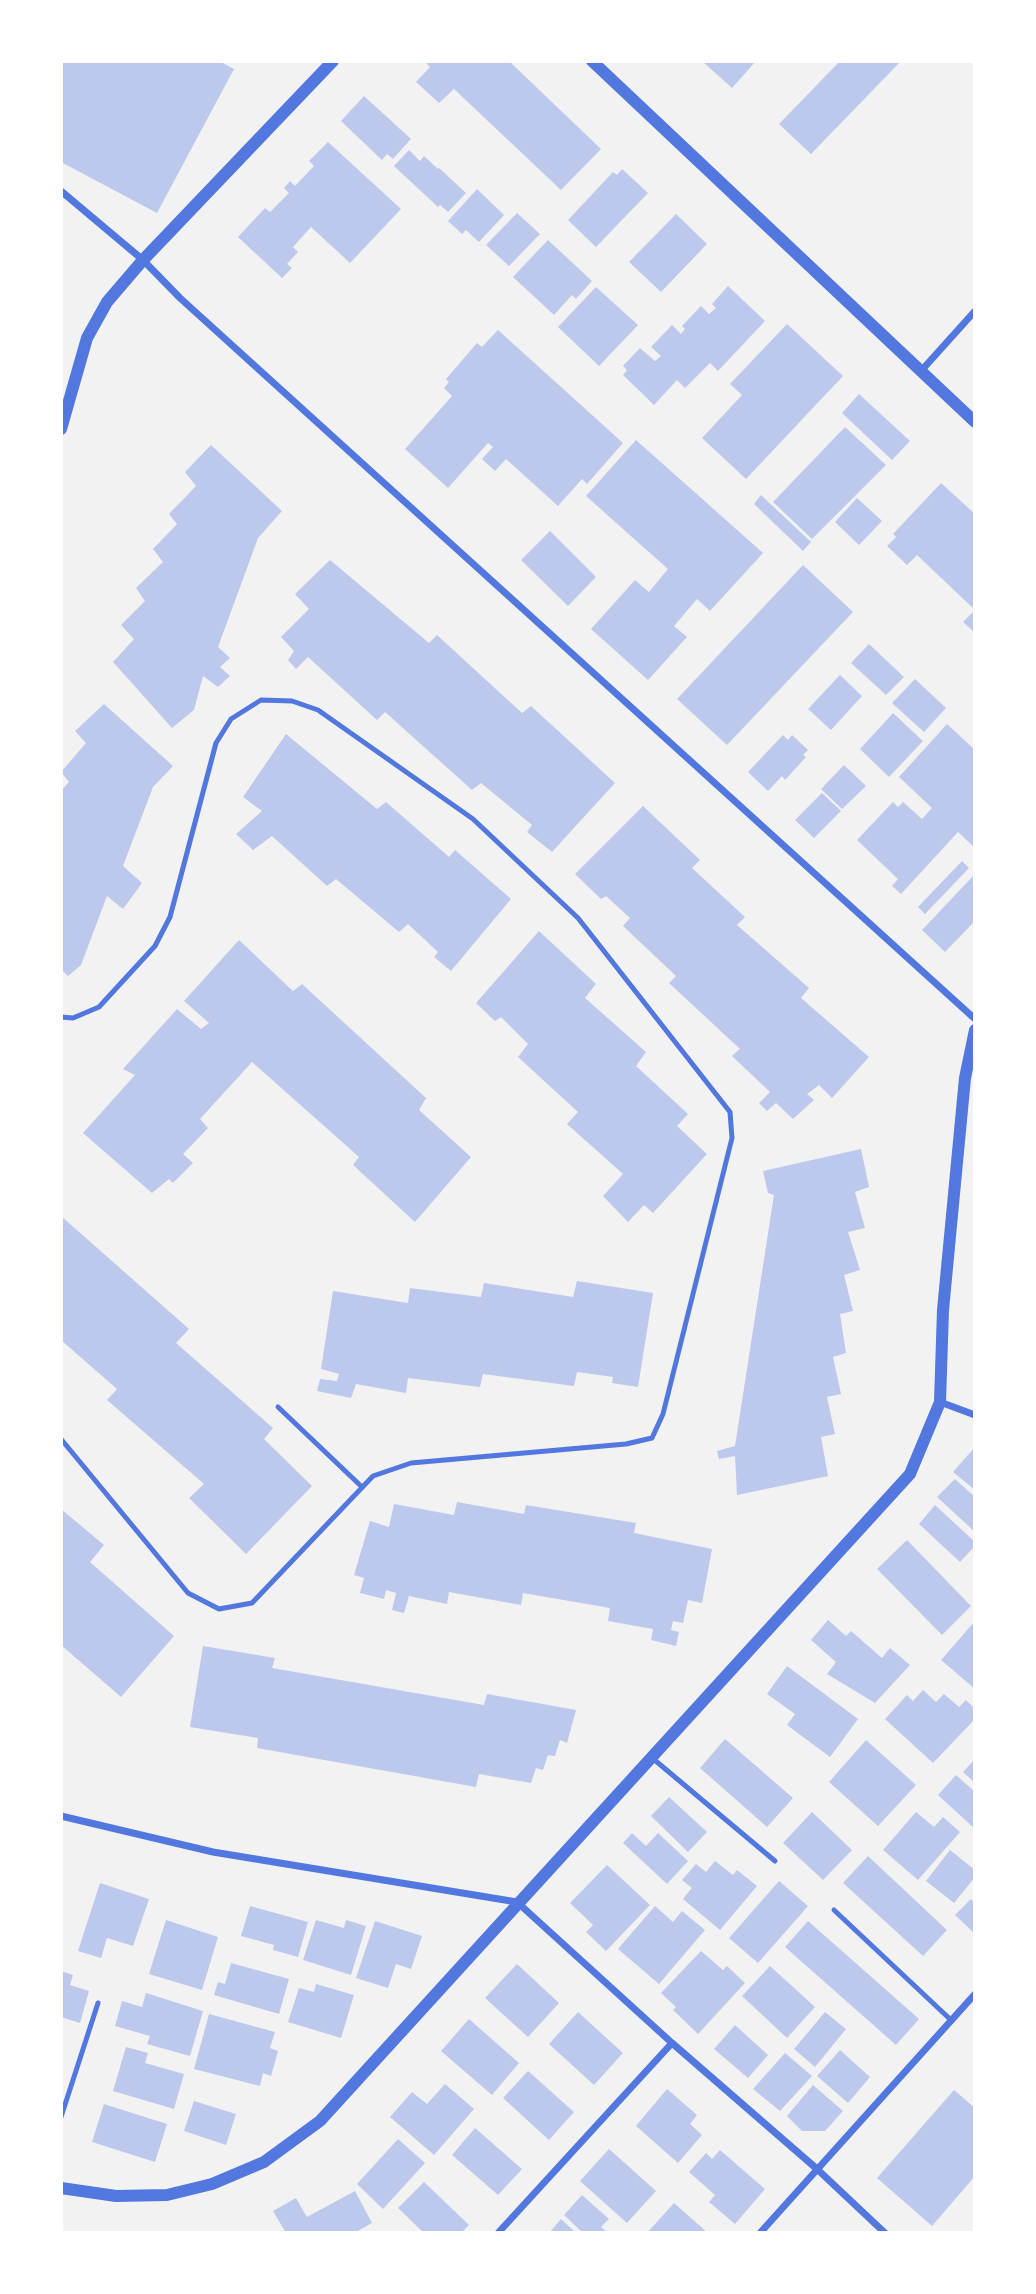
<!DOCTYPE html>
<html>
<head>
<meta charset="utf-8">
<style>
  body { margin:0 }
  #map { position:relative; width:1036px; height:2294px; overflow:hidden; background:#f2f2f2; font-family:Mulish,sans-serif }
  canvas { display:block }
  .frame { position:absolute; inset:0; border:63px solid #fff; pointer-events:none }
</style>
</head>
<body>
<div id="map">
<canvas width="1036" height="2294"></canvas>
<div class="frame"></div>
</div>
<script>
const context = document.querySelector('canvas').getContext('2d');
context.lineJoin = 'round';
function paint(path, color) { context.fillStyle = color; context.fill(path, 'evenodd'); }
const shape = rows => new Path2D(rows.map(r => 'M' + r).join(''));
function stroke(path, color, width, dash) { context.strokeStyle = color; context.lineWidth = width; context.lineCap = dash ? 'butt' : 'round'; context.setLineDash(dash || []); context.stroke(path); }
paint(shape([
  [61,61,219,61,234,69,157,213,61,162],
  [424,61,509,61,601,149,561,190,454,89,439,103,416,82,430,67],
  [702,61,756,61,732,88],
  [840,61,901,61,811,154,779,124],
  [364,96,411,139,393,159,387,154,382,160,341,121],
  [328,142,401,209,350,263,311,227,293,247,298,252,287,264,292,268,282,278,238,237,265,208,270,212,289,193,284,188,290,181,295,186,314,166,309,161],
  [409,150,420,161,424,156,438,169,439,168,466,193,448,212,440,205,438,207,394,166],
  [622,169,648,193,596,247,568,220,613,172,617,175],
  [477,189,504,215,479,242,466,230,462,234,448,221],
  [517,213,540,234,509,266,486,245],
  [676,214,707,244,661,292,629,262],
  [548,240,592,281,576,299,572,295,554,315,513,277],
  [728,286,765,321,718,371,710,363,685,388,677,380,654,405,623,375,627,370,623,366,640,348,655,361,661,356,651,347,672,325,681,334,685,329,682,326,701,306,709,314,716,308,712,304],
  [596,287,638,325,599,366,558,327],
  [787,324,843,376,746,479,702,438,742,395,730,384],
  [498,330,623,443,587,484,582,479,558,506,506,459,495,471,482,459,493,447,488,443,448,488,405,449,452,396,444,388,449,382,446,379,477,343,482,347],
  [859,394,910,441,892,460,842,413],
  [845,427,886,465,812,539,773,502],
  [636,440,763,553,710,611,697,599,674,626,687,637,648,680,591,629,635,580,649,592,668,569,586,496],
  [211,445,282,511,258,538,218,647,230,658,220,667,230,676,218,687,203,676,194,710,172,728,113,662,134,639,121,625,145,601,136,588,163,562,153,549,177,524,169,514,196,486,185,472],
  [941,483,975,514,975,633,963,622,975,610,917,555,907,565,887,546,896,537,893,534],
  [761,495,811,542,803,551,754,504],
  [857,498,882,521,859,545,835,522],
  [550,531,596,577,568,606,521,560],
  [330,560,429,643,437,635,522,713,531,706,615,783,552,852,527,832,532,825,481,783,472,790,385,712,377,720,308,657,296,669,288,660,294,651,281,637,309,609,295,594],
  [803,565,853,612,727,745,677,699],
  [869,644,904,677,886,695,851,663],
  [840,675,862,696,831,730,808,709],
  [915,679,946,708,924,732,892,703],
  [104,704,173,766,153,787,123,866,142,883,123,909,107,896,81,965,68,976,61,969,61,791,69,782,61,772,86,743,75,731],
  [893,713,923,741,889,777,860,749],
  [947,724,975,750,975,848,958,832,901,894,892,886,898,879,857,840,893,802,898,807,903,802,922,819,932,808,899,777],
  [286,734,377,809,386,802,449,857,455,850,511,899,451,971,434,957,438,952,408,924,399,932,336,879,327,886,272,836,253,850,236,834,262,811,243,797],
  [783,735,788,740,792,735,808,750,803,755,806,757,785,780,782,776,768,791,748,772],
  [844,765,866,786,842,809,821,789],
  [822,793,841,811,814,838,795,820],
  [643,806,700,860,692,868,745,917,737,925,809,988,801,998,869,1057,832,1098,819,1085,807,1094,814,1100,793,1119,776,1103,767,1111,759,1103,770,1092,732,1056,740,1049,669,983,676,976,623,926,630,918,606,896,601,899,575,874],
  [962,861,969,868,925,914,918,907],
  [975,874,975,921,945,952,922,930],
  [539,931,596,984,585,998,646,1052,636,1066,688,1114,677,1126,707,1154,653,1213,644,1205,628,1222,603,1196,623,1174,567,1124,578,1112,518,1057,528,1044,501,1017,495,1021,476,1003],
  [239,940,293,991,302,984,426,1098,419,1110,471,1157,415,1222,353,1165,359,1157,252,1062,200,1119,208,1128,183,1154,193,1163,173,1183,169,1179,152,1193,83,1133,135,1075,123,1069,177,1009,201,1029,209,1023,184,1001],
  [861,1149,869,1187,855,1192,865,1228,848,1232,860,1270,844,1275,853,1311,840,1314,846,1353,833,1357,841,1394,827,1397,835,1434,821,1437,828,1476,737,1495,735,1456,719,1459,717,1451,735,1446,774,1195,768,1193,763,1171],
  [61,1216,189,1329,176,1343,273,1428,264,1439,312,1486,246,1554,189,1498,204,1484,107,1400,117,1389,61,1340],
  [577,1281,653,1293,638,1387,612,1383,613,1377,577,1372,574,1386,483,1374,480,1387,408,1378,406,1393,356,1384,351,1398,317,1391,320,1379,337,1381,339,1374,321,1369,333,1291,408,1303,410,1288,481,1297,484,1283,573,1297],
  [975,1447,975,1490,953,1472],
  [955,1479,975,1497,975,1532,937,1497],
  [457,1502,524,1514,526,1505,636,1523,634,1533,712,1549,702,1603,688,1600,683,1623,673,1621,671,1630,679,1632,676,1646,651,1640,653,1629,608,1621,610,1608,523,1593,521,1605,449,1592,447,1604,409,1596,404,1613,392,1610,396,1593,386,1590,384,1599,360,1593,364,1578,354,1575,370,1521,389,1527,394,1504,454,1515],
  [935,1505,975,1542,975,1546,960,1562,919,1524],
  [61,1509,104,1545,90,1562,174,1636,121,1697,61,1645],
  [907,1540,971,1606,942,1635,877,1569],
  [828,1620,846,1636,851,1631,882,1658,890,1648,910,1665,875,1703,827,1674,836,1662,811,1640],
  [975,1621,975,1689,941,1660],
  [203,1646,275,1658,272,1668,484,1705,487,1694,576,1710,567,1743,560,1740,555,1756,548,1755,543,1770,536,1768,531,1783,479,1774,476,1787,257,1748,258,1738,190,1727],
  [787,1666,858,1719,830,1757,787,1725,795,1714,767,1694],
  [923,1690,936,1702,944,1694,959,1707,966,1700,975,1709,975,1719,933,1763,885,1719,907,1695,913,1701],
  [725,1739,793,1798,767,1827,700,1768],
  [866,1740,916,1785,878,1826,829,1782],
  [975,1759,975,1783,963,1772],
  [956,1775,975,1792,975,1829,938,1795],
  [669,1797,707,1832,688,1852,651,1816],
  [812,1812,852,1850,823,1880,783,1843],
  [916,1812,934,1827,943,1817,960,1832,918,1880,883,1850],
  [632,1833,646,1846,658,1833,688,1861,667,1884,623,1843],
  [950,1850,975,1870,975,1877,954,1903,926,1881],
  [868,1856,947,1930,923,1956,843,1883],
  [715,1861,733,1875,737,1870,757,1886,720,1930,683,1899,692,1888,682,1880,696,1864,706,1872],
  [607,1865,650,1905,606,1951,586,1932,593,1925,570,1903],
  [779,1881,808,1906,758,1963,729,1938],
  [100,1883,149,1899,133,1946,107,1938,101,1958,78,1951],
  [971,1899,975,1903,975,1934,955,1915],
  [250,1906,308,1922,298,1957,273,1950,274,1945,241,1936],
  [655,1906,673,1922,682,1911,705,1930,659,1984,618,1949],
  [166,1920,218,1937,202,1990,149,1974],
  [316,1920,344,1928,346,1920,366,1926,351,1975,303,1960],
  [375,1921,422,1936,411,1969,396,1964,388,1988,356,1978],
  [808,1921,919,2019,896,2045,785,1947],
  [701,1951,723,1970,727,1966,745,1983,698,2034,673,2010,676,2007,661,1993],
  [231,1963,289,1979,279,2014,214,1995,218,1982,225,1984],
  [517,1964,559,2003,528,2037,485,1998],
  [770,1966,815,2007,787,2038,742,1996],
  [61,1971,73,1975,70,1985,89,1991,80,2023,61,2017],
  [316,1984,354,1995,341,2038,288,2022,299,1988,314,1992],
  [146,1993,203,2011,190,2056,147,2044,150,2036,115,2026,122,2001,142,2007],
  [578,2012,623,2053,594,2085,549,2044],
  [825,2012,846,2029,815,2067,794,2049],
  [209,2014,275,2032,270,2048,278,2051,271,2076,263,2073,260,2086,194,2069],
  [469,2019,519,2063,492,2095,441,2051],
  [735,2025,768,2055,748,2078,714,2049],
  [126,2047,148,2053,145,2063,184,2074,174,2109,113,2091],
  [840,2050,870,2077,848,2103,817,2076],
  [785,2053,812,2076,780,2111,753,2089],
  [528,2071,574,2112,549,2140,503,2098],
  [445,2084,474,2109,434,2155,390,2117,412,2092,427,2104],
  [813,2085,843,2111,825,2131,802,2131,787,2116],
  [667,2089,697,2115,690,2124,702,2135,678,2163,636,2126],
  [954,2090,975,2108,975,2176,932,2226,877,2178],
  [194,2101,236,2114,226,2145,184,2131],
  [104,2104,167,2124,155,2162,92,2142],
  [475,2128,522,2169,498,2195,452,2155],
  [398,2139,425,2163,383,2209,357,2184],
  [609,2149,656,2191,627,2223,580,2181],
  [720,2150,765,2189,735,2224,709,2202,715,2195,689,2172,706,2153,712,2159],
  [424,2182,469,2225,461,2233,424,2233,398,2208],
  [355,2191,372,2223,354,2233,286,2233,273,2211,296,2198,307,2217],
  [582,2195,609,2219,601,2227,608,2233,583,2233,564,2215],
  [674,2203,708,2233,647,2233],
  [561,2219,576,2233,549,2233]
]), '#bdc9ec');
stroke(shape([
  [61,1017,73,1018,99,1007,155,946,170,917,216,743,231,719,261,700,292,701,318,710,473,819,578,918,730,1112,732,1138,663,1414,652,1438,626,1444,411,1463,373,1476,252,1603,219,1609,188,1593,61,1439],
  [278,1407,362,1487],
  [651,1757,775,1861],
  [834,1910,952,2021],
  [61,2117,98,2003]
]), '#5277de', 5);
stroke(shape([
  [61,191,143,260,180,298,975,1019],
  [921,371,975,311],
  [940,1402,975,1415],
  [61,1816,213,1852,517,1902,672,2043,817,2169,885,2233],
  [498,2233,672,2043],
  [760,2233,975,1994]
]), '#5277de', 7);
stroke(shape([
  [592,61,975,422],
  [61,429,87,338,107,302,143,260,333,61],
  [61,2188,116,2196,167,2195,212,2184,264,2162,320,2121,910,1474,940,1402,943,1310,965,1078,975,1030]
]), '#5277de', 12);
</script>
</body>
</html>
